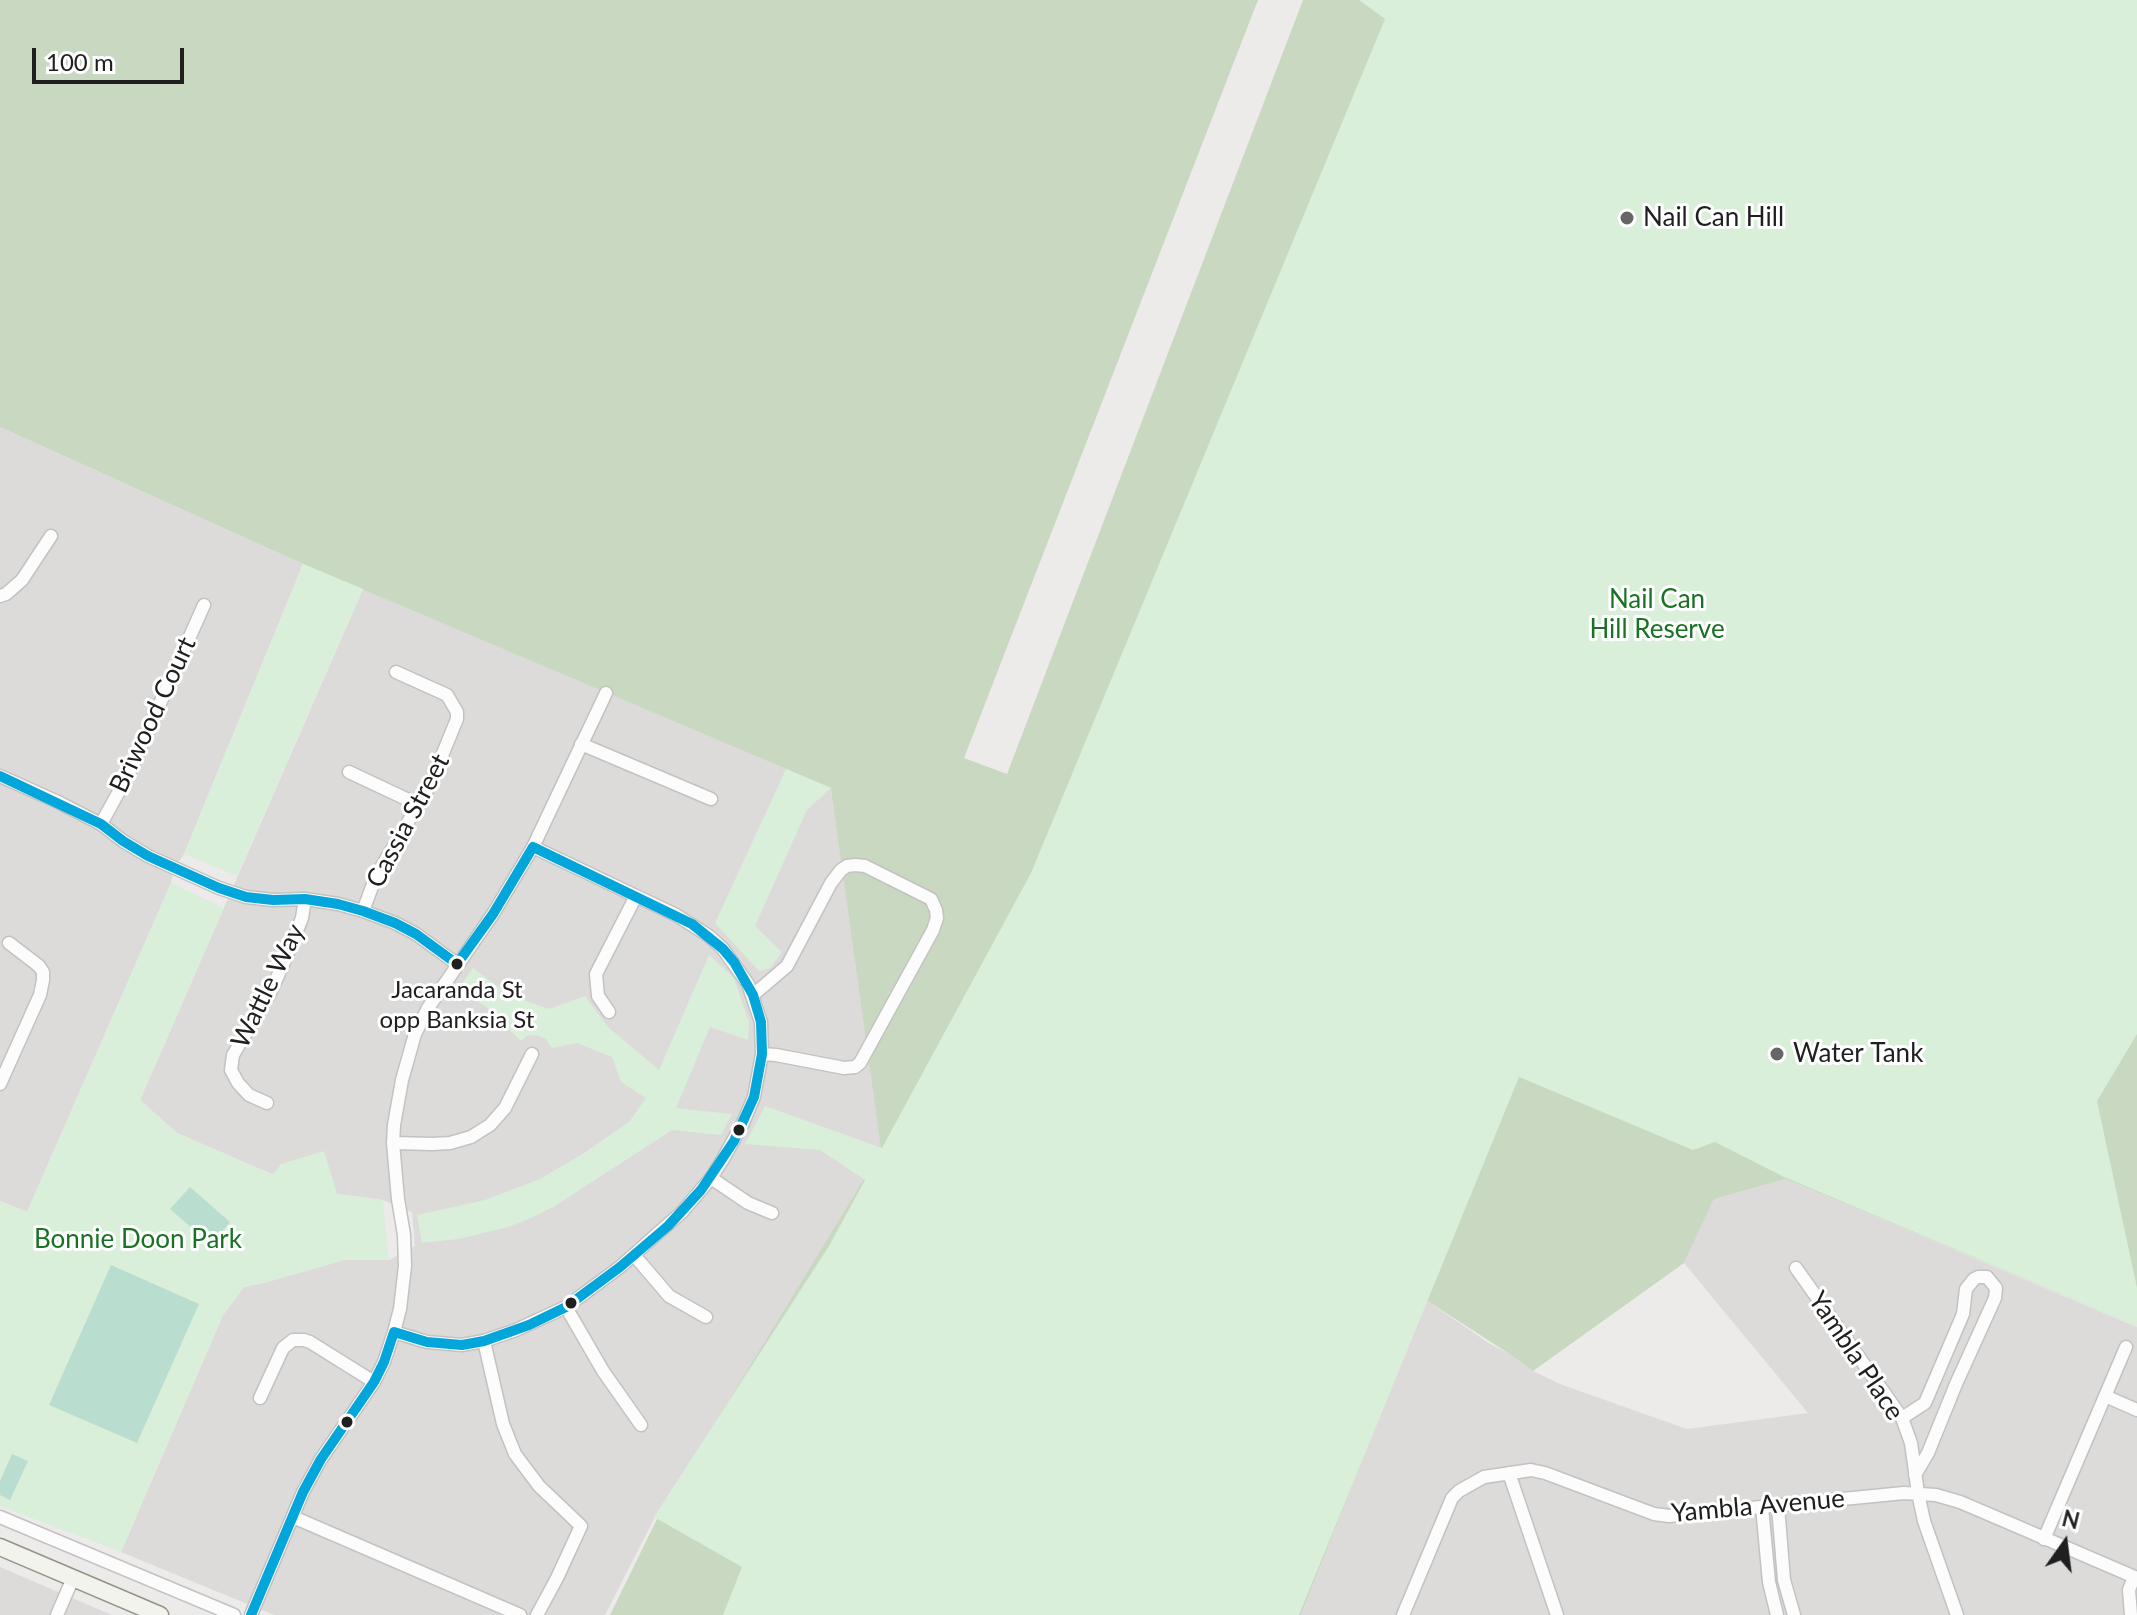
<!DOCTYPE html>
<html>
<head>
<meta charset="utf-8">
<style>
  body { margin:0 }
  #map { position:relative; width:2137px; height:1615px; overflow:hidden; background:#edebe9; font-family:Lato,sans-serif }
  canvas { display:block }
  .north { position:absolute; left:2025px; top:1503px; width:80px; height:80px; -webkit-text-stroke:6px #fff; paint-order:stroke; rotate:14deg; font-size:22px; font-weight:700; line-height:32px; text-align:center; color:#1f1f1f }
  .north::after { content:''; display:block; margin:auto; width:28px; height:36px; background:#1f1f1f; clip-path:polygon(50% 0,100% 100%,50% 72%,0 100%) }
  .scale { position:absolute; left:32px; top:48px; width:152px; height:36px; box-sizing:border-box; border:4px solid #1f1f1f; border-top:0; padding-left:10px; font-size:24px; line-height:28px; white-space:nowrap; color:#1f1f1f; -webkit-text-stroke:6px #fff; paint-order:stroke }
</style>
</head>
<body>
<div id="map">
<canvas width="2137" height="1615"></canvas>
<div class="north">N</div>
<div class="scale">100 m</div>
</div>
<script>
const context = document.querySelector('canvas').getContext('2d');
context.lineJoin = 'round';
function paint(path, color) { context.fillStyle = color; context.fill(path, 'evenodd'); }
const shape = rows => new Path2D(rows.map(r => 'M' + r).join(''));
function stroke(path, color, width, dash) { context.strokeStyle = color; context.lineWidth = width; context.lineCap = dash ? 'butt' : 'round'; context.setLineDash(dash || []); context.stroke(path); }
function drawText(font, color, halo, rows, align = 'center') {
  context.font = font + ' Lato,sans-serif'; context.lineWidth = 6; context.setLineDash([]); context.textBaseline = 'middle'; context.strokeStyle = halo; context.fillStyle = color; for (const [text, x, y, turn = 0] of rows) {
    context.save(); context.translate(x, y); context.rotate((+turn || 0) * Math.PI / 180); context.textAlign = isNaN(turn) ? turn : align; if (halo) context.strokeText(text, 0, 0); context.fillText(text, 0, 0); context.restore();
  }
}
paint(shape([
  [0,427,303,564,184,854,174,869,171,883,27,1212,0,1201],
  [363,589,1031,873,828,1248,654,1519,605,1615,274,1615,121,1552,223,1315,244,1287,267,1282,344,1260,389,1260,415,1246,412,1212,383,1200,337,1194,274,1175,177,1133,140,1100],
  [1786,1179,2137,1327,2137,1615,1301,1615,1426,1300,1490,1344,1508,1353,1533,1371,1560,1384,1687,1429,1808,1413,1684,1263,1714,1199],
  [0,1567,112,1615,0,1615]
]), '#dcdbda');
paint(shape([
  [0,0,1258,0,964,758,1007,774,1303,0,2137,0,2137,1326,1786,1179,1714,1199,1684,1263,1533,1371,1508,1353,1426,1300,1301,1615,610,1615,658,1517,864,1179,881,1148,831,788,303,564,0,427]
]), '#c9d8c1');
paint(shape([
  [1359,0,2137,0,2137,1034,2097,1101,2137,1288,2137,1326,1784,1177,1715,1142,1693,1150,1519,1077,1299,1615,723,1615,742,1567,654,1517,829,1246,865,1180,820,1150,745,1144,765,1106,882,1148,1031,873,1385,19],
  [303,564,363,589,237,876,184,854],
  [786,769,831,788,807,810,755,926,782,952,770,968,759,971,715,923],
  [171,883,224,908,140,1100,177,1133,273,1175,281,1164,324,1151,337,1194,383,1200,389,1260,344,1260,267,1282,244,1287,223,1315,121,1552,0,1506,0,1201,27,1212],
  [709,955,734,978,749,1022,748,1040,710,1027,676,1108,732,1114,721,1135,672,1130,555,1206,531,1218,508,1227,458,1239,422,1243,417,1215,485,1200,540,1179,584,1153,629,1122,646,1098,621,1082,612,1057,577,1043,552,1048,546,1039,537,1035,527,1036,521,1041,490,1010,459,988,473,968,509,995,549,1009,585,996,608,1027,659,1070]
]), '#d9efda');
paint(shape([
  [190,1187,230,1222,211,1245,170,1209],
  [111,1265,199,1304,137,1443,49,1405],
  [12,1454,28,1461,10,1500,0,1495,0,1481]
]), '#b9ded0');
const minor = shape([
  [0,596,6,594,22,580,51,536],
  [581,744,711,799],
  [349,772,417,804],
  [0,776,60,803,101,824,123,841,148,856,219,888,246,897,273,900,305,899,338,904,363,911,395,923,416,934,457,964],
  [101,824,128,775,204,605],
  [363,911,376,876,430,785,457,719,457,712,447,695,396,672],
  [753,995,787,966,831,883,841,870,847,866,855,865,865,866,931,899,936,910,937,918,933,930,860,1063,855,1067,844,1068,776,1055,762,1054],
  [609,1012,598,996,596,974,636,896],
  [0,1084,40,995,43,980,43,972,39,966,9,943],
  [267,1103,249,1095,238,1083,231,1070,233,1055,270,993,285,960,302,918,305,899],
  [393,1143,433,1144,450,1143,471,1137,490,1125,505,1108,532,1054],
  [711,1178,748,1203,772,1213],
  [634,1255,669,1296,706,1317],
  [1796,1268,1902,1418,1911,1443,1918,1493,1924,1521,1957,1615],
  [566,1307,603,1371,641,1425],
  [394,1332,427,1342,462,1345,484,1341,516,1330,566,1307,620,1267,682,1212,711,1178,723,1159,743,1123,754,1097,762,1054,761,1022,748,984,723,949,709,936,676,915,533,847],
  [484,1341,503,1424,515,1454,539,1486,581,1526,557,1578,537,1615],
  [2105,1396,2137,1410],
  [260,1398,283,1348,293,1340,304,1340,310,1342,374,1382],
  [1902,1418,1925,1403,1963,1314,1966,1289,1974,1279,1978,1277,1987,1277,1996,1288,1995,1298,1956,1384,1928,1453,1915,1475],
  [1509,1473,1557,1615],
  [1778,1506,1784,1580,1794,1615],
  [1762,1507,1769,1582,1777,1615],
  [0,1517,234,1615],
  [293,1517,520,1615],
  [2044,1539,2126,1347],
  [57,1615,73,1578],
  [251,1615,303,1492,321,1459,374,1382,384,1362,394,1332,400,1309,405,1266,404,1235,398,1199,393,1143,394,1125,402,1080,415,1034,428,1008,493,914,533,847,606,693],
  [1403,1615,1452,1498,1459,1491,1484,1477,1531,1470,1545,1473,1654,1514,1669,1516,1904,1493,1936,1495,1960,1502,1993,1516,2137,1578],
  [2131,1615,2129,1590,2134,1577]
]);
const secondary = shape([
  [0,1547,160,1615]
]);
stroke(minor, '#c3c2c1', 15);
stroke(secondary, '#939483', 19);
stroke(minor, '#fcfcfc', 12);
stroke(secondary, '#f2f3ec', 16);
stroke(shape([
  [0,776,101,824,123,841,148,856,219,888,246,897,273,900,305,899,338,904,363,911,395,923,416,934,457,964,493,914,533,847,692,924,723,949,734,962,753,995,761,1022,762,1054,754,1097,734,1141,701,1190,668,1226,620,1267,566,1307,529,1325,484,1341,462,1345,427,1342,394,1332,384,1362,374,1382,321,1459,303,1492,251,1615]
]), '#03a6da', 10);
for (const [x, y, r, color] of [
  [1627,218,8,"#676666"],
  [457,964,7,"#1f1f1f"],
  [1777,1054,8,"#676666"],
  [739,1130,7,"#1f1f1f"],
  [571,1303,7,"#1f1f1f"],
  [347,1422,7,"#1f1f1f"]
]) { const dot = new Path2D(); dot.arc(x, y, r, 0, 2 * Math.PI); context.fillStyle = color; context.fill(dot); stroke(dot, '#fff', 3); }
drawText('24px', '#1f1f1f', '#fff', [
  ["Jacaranda St",457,990],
  ["opp Banksia St",457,1020]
]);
drawText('26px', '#1f1f1f', '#fff', [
  ["Nail Can Hill",1643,218],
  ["Water Tank",1793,1054]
], 'left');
drawText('26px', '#197224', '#fff', [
  ["Nail Can",1657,600],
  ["Hill Reserve",1657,630],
  ["Bonnie Doon Park",138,1240]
]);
drawText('26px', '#1f1f1f', '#fff', [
  ["Briwood Court",153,715,-65],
  ["Cassia Street",408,821,-62],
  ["Wattle Way",268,986,-64],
  ["Yambla Place",1856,1356,56],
  ["Yambla Avenue",1758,1506,-5]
]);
</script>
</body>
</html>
